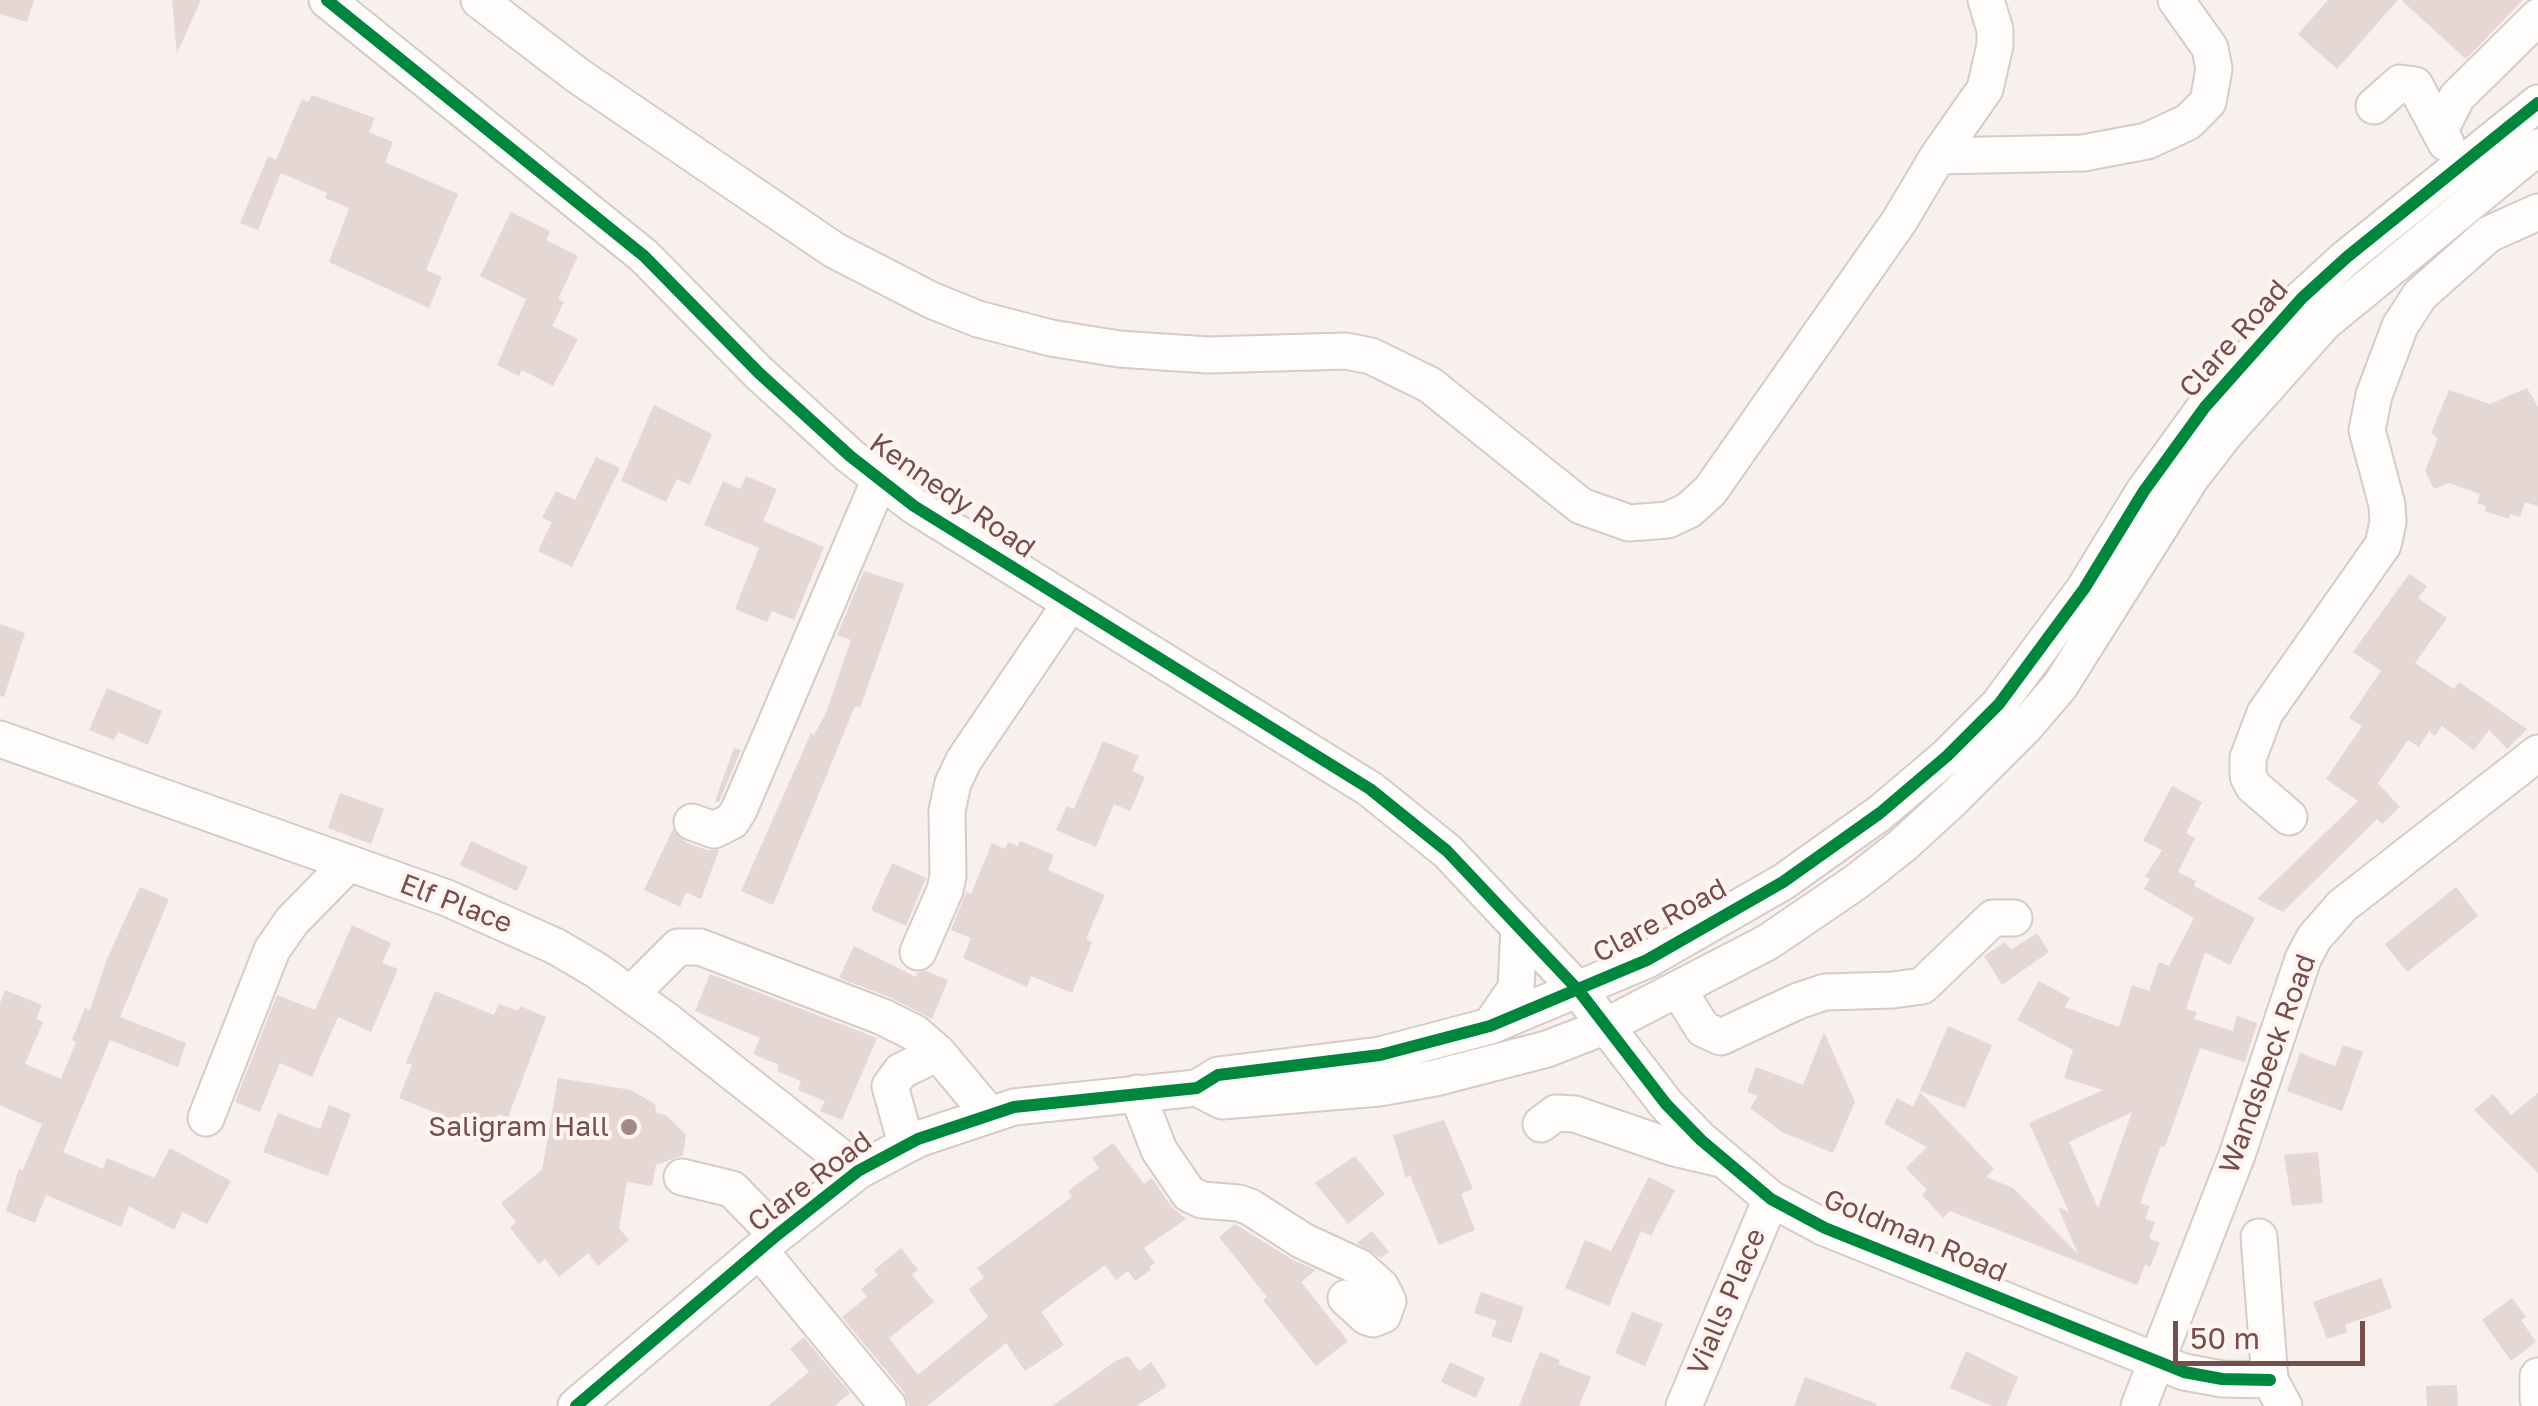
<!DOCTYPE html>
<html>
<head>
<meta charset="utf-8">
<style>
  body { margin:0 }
  #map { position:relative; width:2538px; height:1406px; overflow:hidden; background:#f7f0ec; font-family:"Golos Text",sans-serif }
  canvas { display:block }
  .scale { position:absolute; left:2173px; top:1321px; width:192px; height:45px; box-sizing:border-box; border:5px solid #764f4c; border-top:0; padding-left:12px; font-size:30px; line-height:35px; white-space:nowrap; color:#764f4c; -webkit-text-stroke:8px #fff4ef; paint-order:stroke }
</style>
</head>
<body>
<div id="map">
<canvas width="2538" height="1406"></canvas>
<div class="scale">50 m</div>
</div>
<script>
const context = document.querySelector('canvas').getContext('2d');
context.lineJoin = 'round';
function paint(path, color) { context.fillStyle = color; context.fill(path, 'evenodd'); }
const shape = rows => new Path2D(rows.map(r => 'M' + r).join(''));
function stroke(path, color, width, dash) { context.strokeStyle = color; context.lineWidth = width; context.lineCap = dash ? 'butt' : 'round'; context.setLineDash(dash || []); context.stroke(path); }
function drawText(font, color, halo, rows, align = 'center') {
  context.font = font + ' "Golos Text",sans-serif'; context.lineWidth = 8; context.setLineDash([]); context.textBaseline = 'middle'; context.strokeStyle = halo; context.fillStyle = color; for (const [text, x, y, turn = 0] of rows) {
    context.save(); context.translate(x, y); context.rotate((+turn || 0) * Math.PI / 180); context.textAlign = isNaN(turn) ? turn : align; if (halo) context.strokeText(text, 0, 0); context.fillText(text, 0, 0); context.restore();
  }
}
paint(shape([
  [0,0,34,0,27,22,0,14],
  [172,0,201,0,177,53],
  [2328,0,2398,0,2337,69,2298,34],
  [2401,0,2523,0,2466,59],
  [312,95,375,118,369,132,393,142,385,162,458,194,426,270,442,277,429,308,329,262,349,208,325,198,327,193,281,173,258,230,240,223,268,156,276,160,302,99,308,102],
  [511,212,550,231,546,240,578,256,558,299,564,302,552,326,578,339,553,386,522,370,519,376,497,365,526,299,480,276],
  [2527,388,2538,407,2538,506,2525,502,2520,517,2511,514,2508,519,2485,511,2486,506,2477,503,2480,494,2449,483,2434,489,2425,471,2438,438,2431,433,2449,390,2490,404],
  [654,405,712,434,690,485,677,479,666,502,621,481],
  [596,457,620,468,572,567,538,551,552,522,542,518,556,491,575,500],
  [746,476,777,489,763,521,824,547,794,620,772,611,767,622,735,609,759,548,704,525,723,481,740,489],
  [864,571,904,584,860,708,855,706,773,905,741,891,811,733,814,735,826,713,851,640,837,635],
  [2409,574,2427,586,2418,598,2447,618,2415,663,2454,689,2459,682,2527,729,2507,749,2489,730,2474,750,2442,726,2435,736,2429,731,2419,747,2408,740,2378,783,2400,807,2382,824,2377,819,2283,912,2257,899,2358,801,2326,779,2362,726,2349,718,2381,671,2353,652],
  [0,624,25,633,4,697,0,696],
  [107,688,162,711,148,745,118,732,114,740,89,730],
  [1103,741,1139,756,1132,771,1145,777,1130,811,1114,804,1096,847,1056,830,1067,806,1074,809],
  [734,748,741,750,719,802,715,801],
  [2172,786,2202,802,2186,833,2195,838,2178,872,2196,881,2194,886,2255,918,2230,965,2205,952,2186,1009,2197,1012,2194,1019,2233,1031,2237,1016,2257,1023,2245,1062,2200,1048,2165,1147,2161,1146,2140,1203,2150,1206,2145,1219,2155,1222,2149,1238,2160,1243,2150,1267,2145,1265,2137,1285,1950,1211,1943,1218,1922,1195,1927,1190,1906,1168,1927,1147,1884,1124,1897,1098,1913,1107,1920,1092,1994,1169,1986,1177,2013,1188,2078,1254,2058,1207,2069,1212,2029,1123,2103,1090,2064,1078,2073,1050,2017,1020,2039,981,2070,998,2065,1007,2119,1027,2132,985,2149,991,2159,962,2169,966,2194,918,2144,889,2150,879,2145,877,2162,850,2143,841],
  [2132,1112,2098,1208,2069,1142],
  [340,793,384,809,371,844,328,828],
  [673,829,685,842,707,850,719,850,701,899,686,892,680,907,644,890],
  [471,841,528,867,517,891,460,865],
  [1020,841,1054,855,1048,870,1105,895,1086,939,1092,942,1072,993,1031,976,1027,987,963,958,971,938,951,930,966,892,971,894,992,843,1005,849,1008,842,1018,846],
  [892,863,926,878,906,926,871,910],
  [140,887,169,899,120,1017,186,1043,178,1067,110,1040,63,1152,103,1169,107,1158,154,1178,170,1148,231,1181,207,1224,183,1212,174,1230,129,1206,121,1227,46,1195,35,1223,6,1211,19,1169,23,1170,42,1124,0,1105,0,1003,5,990,42,1005,36,1019,43,1022,25,1064,61,1079,76,1042,72,1040,85,1008,90,1010,107,959],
  [2456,887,2478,916,2407,972,2385,944],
  [352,925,391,943,382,963,398,969,371,1032,338,1017,312,1077,280,1063,260,1112,235,1102,277,995,315,1010],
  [2037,933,2049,952,2002,985,1984,956,2005,942,2011,950],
  [854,946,916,977,917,973,926,971,948,980,932,1019,892,998,839,978],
  [710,974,877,1038,842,1120,820,1111,825,1101,798,1090,801,1081,777,1071,779,1065,753,1054,760,1038,695,1011],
  [435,991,494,1015,499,1004,518,1011,520,1006,546,1017,508,1117,498,1114,486,1145,450,1131,454,1120,399,1098,412,1065,406,1063],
  [1948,1026,1992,1045,1965,1108,1920,1091],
  [1824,1032,1855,1102,1833,1153,1782,1132,1750,1108,1758,1096,1747,1092,1756,1067,1803,1085],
  [2343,1045,2363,1052,2342,1111,2287,1091,2300,1053,2335,1066],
  [558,1078,631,1090,655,1104,656,1113,666,1115,686,1135,683,1155,656,1165,652,1186,627,1182,619,1228,629,1240,598,1266,588,1253,559,1277,545,1259,539,1264,510,1228,516,1222,501,1203,542,1170],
  [2538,1093,2538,1173,2474,1110,2493,1094,2511,1115],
  [329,1105,351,1114,328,1176,263,1152,278,1113,320,1129],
  [1444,1120,1473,1189,1461,1194,1475,1230,1439,1245,1410,1175,1406,1178,1393,1135],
  [1113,1143,1144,1184,1152,1178,1171,1206,1186,1219,1144,1248,1155,1263,1149,1267,1151,1270,1135,1281,1128,1271,1116,1280,1105,1265,1041,1312,1064,1345,1025,1371,1006,1343,927,1406,909,1406,904,1392,842,1317,867,1297,861,1289,878,1275,874,1270,901,1248,918,1270,912,1275,934,1302,889,1338,918,1375,988,1317,969,1289,984,1278,977,1268,1072,1197,1068,1191,1099,1168,1092,1158],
  [2318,1152,2323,1203,2292,1206,2284,1155],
  [1355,1156,1385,1194,1348,1224,1315,1183],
  [1649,1177,1675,1190,1651,1236,1641,1231,1609,1306,1565,1288,1585,1240,1611,1251],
  [1235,1224,1293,1260,1316,1270,1301,1282,1348,1341,1316,1366,1263,1300,1267,1297,1219,1237],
  [1372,1231,1389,1252,1381,1258,1357,1243],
  [2381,1278,2392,1308,2345,1325,2347,1332,2327,1339,2313,1302],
  [1481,1292,1524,1307,1511,1343,1491,1336,1497,1321,1474,1313],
  [2512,1298,2526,1317,2521,1320,2536,1342,2511,1361,2482,1320],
  [1632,1312,1663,1324,1645,1366,1615,1353],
  [804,1337,850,1393,834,1406,768,1406,809,1372,790,1349],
  [1966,1351,2018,1377,2006,1406,1992,1406,1950,1388],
  [1540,1352,1560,1360,1558,1364,1591,1377,1579,1406,1519,1406],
  [1128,1356,1139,1371,1151,1362,1167,1386,1137,1406,1052,1406,1116,1361],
  [1450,1362,1485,1378,1476,1398,1441,1382],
  [1805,1377,1877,1404,1876,1406,1794,1406],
  [2457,1385,2458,1406,2427,1406,2426,1386]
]), '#e4d7d4');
const minor = shape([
  [327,0,644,256,759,373,850,456,914,506,1370,789,1447,851,1579,991,1666,1104,1701,1140,1771,1199,1825,1228,2184,1372,2222,1379,2270,1380],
  [479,0,577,75,834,250,931,300,978,319,1051,338,1119,349,1208,355,1346,351,1371,356,1430,385,1581,506,1629,523,1668,520,1689,510,1710,491,1900,220,1938,156,1985,89,1995,45,1995,30,1986,0],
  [2374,106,2400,83,2415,85,2446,143],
  [2440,130,2457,97,2538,17],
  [1938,156,2083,153,2147,141,2188,122,2208,102,2214,69,2210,48,2176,0],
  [0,739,447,898,555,946,596,970,666,1020,858,1171],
  [2289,817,2253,786,2248,776,2248,758,2265,713,2383,545,2388,522,2387,505,2367,430,2374,395,2400,326,2420,295,2489,234,2538,212],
  [692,822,714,830,732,821,739,810,880,479],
  [918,952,945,890,948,876,947,811,953,783,964,760,1070,604],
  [1678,989,1703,1029,1721,1037,1798,1001,1825,992,1893,990,1922,986,1993,918,2014,918],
  [631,994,678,947,700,947,883,1017,915,1033,938,1053],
  [1490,1026,1516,988,1519,927],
  [1197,1088,1222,1101,1379,1088,1435,1078,1547,1049,1606,1026,1768,942,1856,882,1903,845,1952,800,2024,728,2060,686,2191,478,2225,434,2324,323,2538,147],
  [1137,1093,1159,1150,1189,1194,1202,1200,1239,1203,1250,1207,1303,1241,1359,1267,1381,1287,1388,1301,1383,1315,1373,1319,1367,1317,1346,1298],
  [206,1118,272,950,292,921,348,864],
  [1541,1124,1556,1113,1575,1114,1674,1148,1721,1159],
  [906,1144,890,1086,901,1071,938,1053,989,1114],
  [682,1177,732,1189,777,1235],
  [2259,1237,2270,1380,2284,1406],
  [760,1251,888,1406],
  [2538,1376,2538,1399],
  [576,1406,777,1235,858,1171,918,1139,1014,1107,1197,1088,1218,1075,1380,1055,1490,1026,1647,960,1783,882,1880,813,1947,756,1999,704,2084,589,2144,491,2205,407,2302,298,2347,257,2538,103],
  [1684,1406,1771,1199],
  [2139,1406,2237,1155,2303,959,2314,938,2342,906,2538,753]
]);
stroke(minor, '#d6cbc8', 39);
stroke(minor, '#fefdfc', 35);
stroke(shape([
  [327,0,644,256,759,373,850,456,914,506,1370,789,1447,851,1579,991,1666,1104,1701,1140,1771,1199,1825,1228,2184,1372,2222,1379,2270,1380],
  [576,1406,777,1235,858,1171,918,1139,1014,1107,1197,1088,1218,1075,1380,1055,1490,1026,1647,960,1783,882,1880,813,1947,756,1999,704,2084,589,2144,491,2205,407,2302,298,2347,257,2538,103]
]), '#00873e', 12);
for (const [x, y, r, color] of [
  [629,1127,10,"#a38784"]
]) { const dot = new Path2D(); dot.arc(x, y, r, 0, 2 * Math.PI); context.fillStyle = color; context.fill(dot); stroke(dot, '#fff4ef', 4); }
drawText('28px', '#764f4c', '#fff4ef', [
  ["Clare Road",2234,339,-48],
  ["Kennedy Road",952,496,35],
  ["Elf Place",456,904,21],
  ["Clare Road",1660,921,-28],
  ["Wandsbeck Road",2268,1064,-70],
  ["Clare Road",810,1182,-37],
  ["Goldman Road",1915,1236,23],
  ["Vialls Place",1727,1302,-67]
]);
drawText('28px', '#764f4c', '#fff4ef', [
  ["Saligram Hall",609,1127]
], 'right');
</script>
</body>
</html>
